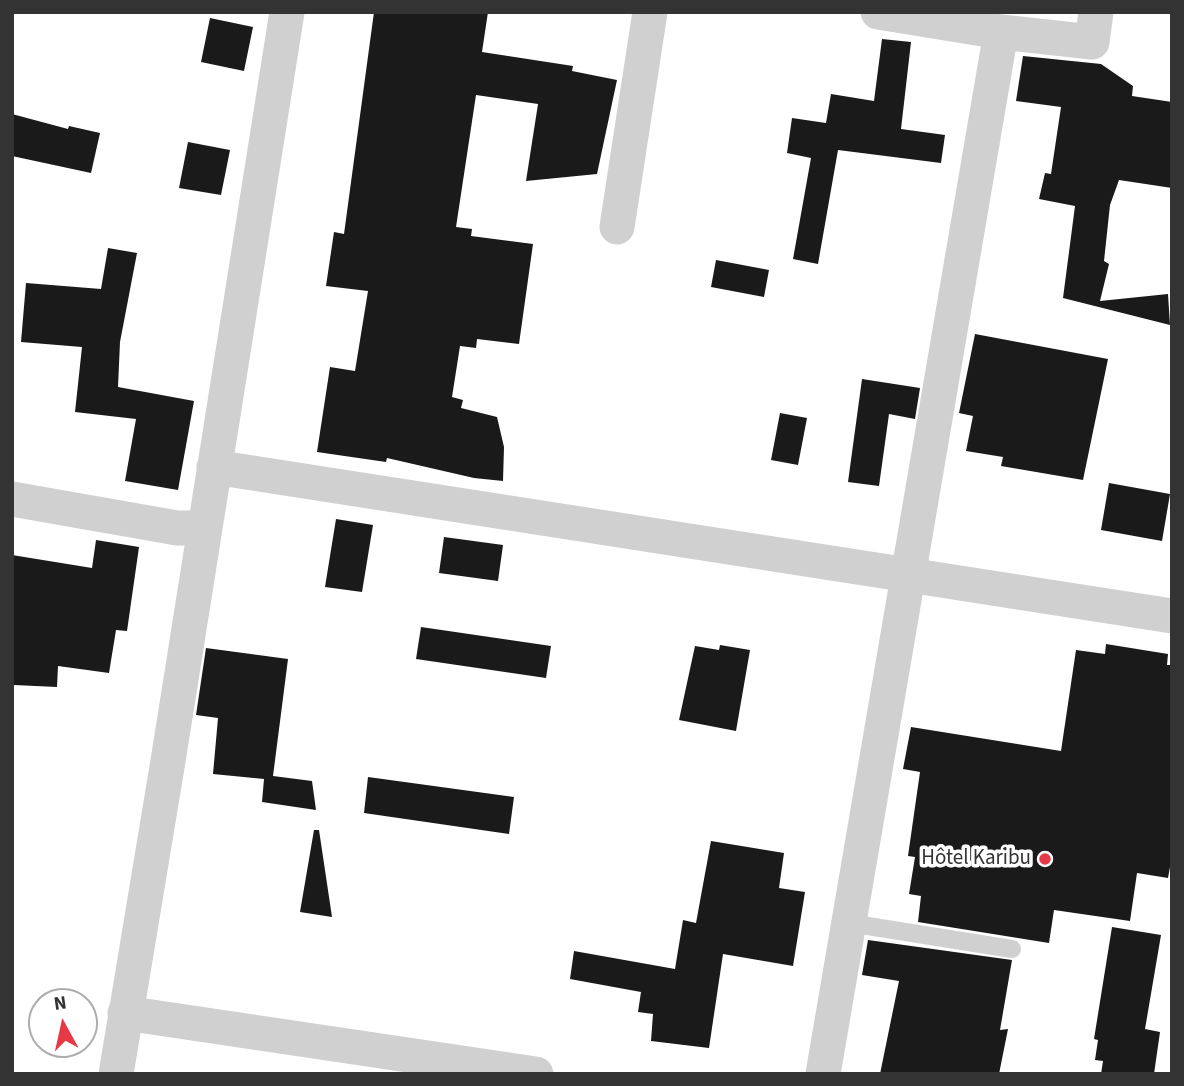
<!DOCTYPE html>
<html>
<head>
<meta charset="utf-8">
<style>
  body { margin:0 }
  #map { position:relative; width:1184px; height:1086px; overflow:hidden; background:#fff; font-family:"Source Sans 3",sans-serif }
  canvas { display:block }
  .frame { position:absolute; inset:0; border:14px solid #333; pointer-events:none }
  .north { position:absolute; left:28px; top:988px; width:70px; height:70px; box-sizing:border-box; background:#fff; border:2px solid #adadad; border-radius:50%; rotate:352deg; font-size:19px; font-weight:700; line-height:28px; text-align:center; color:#333 }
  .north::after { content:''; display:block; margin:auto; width:24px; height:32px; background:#e63946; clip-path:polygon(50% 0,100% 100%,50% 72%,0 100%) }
</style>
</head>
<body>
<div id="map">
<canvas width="1184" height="1086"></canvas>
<div class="frame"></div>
<div class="north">N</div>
</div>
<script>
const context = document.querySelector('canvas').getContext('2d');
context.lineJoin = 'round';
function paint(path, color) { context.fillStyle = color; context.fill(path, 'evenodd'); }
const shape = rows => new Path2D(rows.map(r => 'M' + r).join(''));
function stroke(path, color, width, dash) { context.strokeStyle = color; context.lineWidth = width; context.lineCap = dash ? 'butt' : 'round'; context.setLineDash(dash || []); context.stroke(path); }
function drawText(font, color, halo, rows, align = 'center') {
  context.font = font + ' "Source Sans 3",sans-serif'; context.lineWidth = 7; context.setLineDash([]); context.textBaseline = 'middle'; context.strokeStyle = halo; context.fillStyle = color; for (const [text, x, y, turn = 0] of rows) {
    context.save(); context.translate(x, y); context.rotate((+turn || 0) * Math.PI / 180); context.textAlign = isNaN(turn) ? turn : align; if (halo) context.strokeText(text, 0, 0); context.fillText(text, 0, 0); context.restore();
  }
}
paint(shape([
  [374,12,488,12,482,52,573,66,572,71,617,80,597,174,526,181,538,104,476,95,456,227,472,229,471,236,533,244,519,344,477,339,476,348,460,346,452,397,463,400,461,408,497,417,504,447,503,481,474,478,387,458,386,462,317,452,330,367,355,371,368,291,326,286,334,232,344,234],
  [210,18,253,27,244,71,201,62],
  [882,39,911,42,901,129,945,135,941,163,838,150,818,264,793,259,811,158,787,153,792,118,826,123,831,94,874,101],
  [1023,56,1101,64,1133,86,1132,96,1172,102,1172,188,1119,180,1110,205,1104,261,1109,264,1100,301,1168,294,1170,325,1063,298,1075,206,1039,199,1045,173,1051,174,1061,107,1016,101],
  [12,114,68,129,69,126,100,133,91,173,12,156],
  [188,142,230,150,221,195,179,188],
  [108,248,137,253,120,342,118,387,194,401,178,490,125,481,136,419,75,412,82,347,21,342,26,283,101,289],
  [716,260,769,270,764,297,711,287],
  [975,334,1108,359,1083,480,1001,466,1003,457,966,451,973,416,959,413],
  [862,379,920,388,915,419,889,414,879,486,848,482],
  [780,413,807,418,798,465,771,460],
  [1109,483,1170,494,1162,541,1101,530],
  [336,519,373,525,362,592,325,587],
  [444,537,503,545,498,581,439,573],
  [96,540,139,547,127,631,116,630,109,673,58,666,57,687,14,685,12,555,92,568],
  [421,627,551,646,546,678,416,659],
  [1106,644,1168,654,1167,665,1172,665,1172,856,1168,878,1137,873,1130,921,1054,910,1049,943,918,922,921,896,909,894,915,857,908,856,920,772,903,769,911,727,1061,751,1076,650,1105,654],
  [720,645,750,650,736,731,679,720,695,646,719,650],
  [206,648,288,659,273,776,312,781,316,810,262,802,264,779,213,774,218,718,196,715],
  [368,777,514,797,509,834,364,813],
  [314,830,319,830,332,917,300,912],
  [711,841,784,853,779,888,805,892,793,966,723,954,709,1048,651,1041,653,1014,638,1012,641,992,570,979,574,951,675,969,683,920,696,923],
  [1112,927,1161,935,1145,1029,1160,1032,1154,1074,1101,1074,1103,1061,1095,1060,1098,1040,1094,1039],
  [868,940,1012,960,1000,1030,1008,1029,999,1074,880,1074,899,981,862,975]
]), '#1a1a1a');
stroke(shape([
  [849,923,1012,949]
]), '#d0d0d0', 18);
stroke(shape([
  [878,12,1001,32,1092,42,1096,12],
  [617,227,650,12],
  [214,467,1172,616],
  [12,499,177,528,204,528],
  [125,1013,536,1074],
  [116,1074,168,761,287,12],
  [823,1074,1001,32]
]), '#d0d0d0', 35);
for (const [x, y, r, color] of [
  [1045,859,7,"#e63946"]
]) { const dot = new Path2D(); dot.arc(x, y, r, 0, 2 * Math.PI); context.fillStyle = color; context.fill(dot); stroke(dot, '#fff', 2.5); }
drawText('21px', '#333', '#fff', [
  ["Hôtel Karibu",1031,859]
], 'right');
</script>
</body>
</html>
